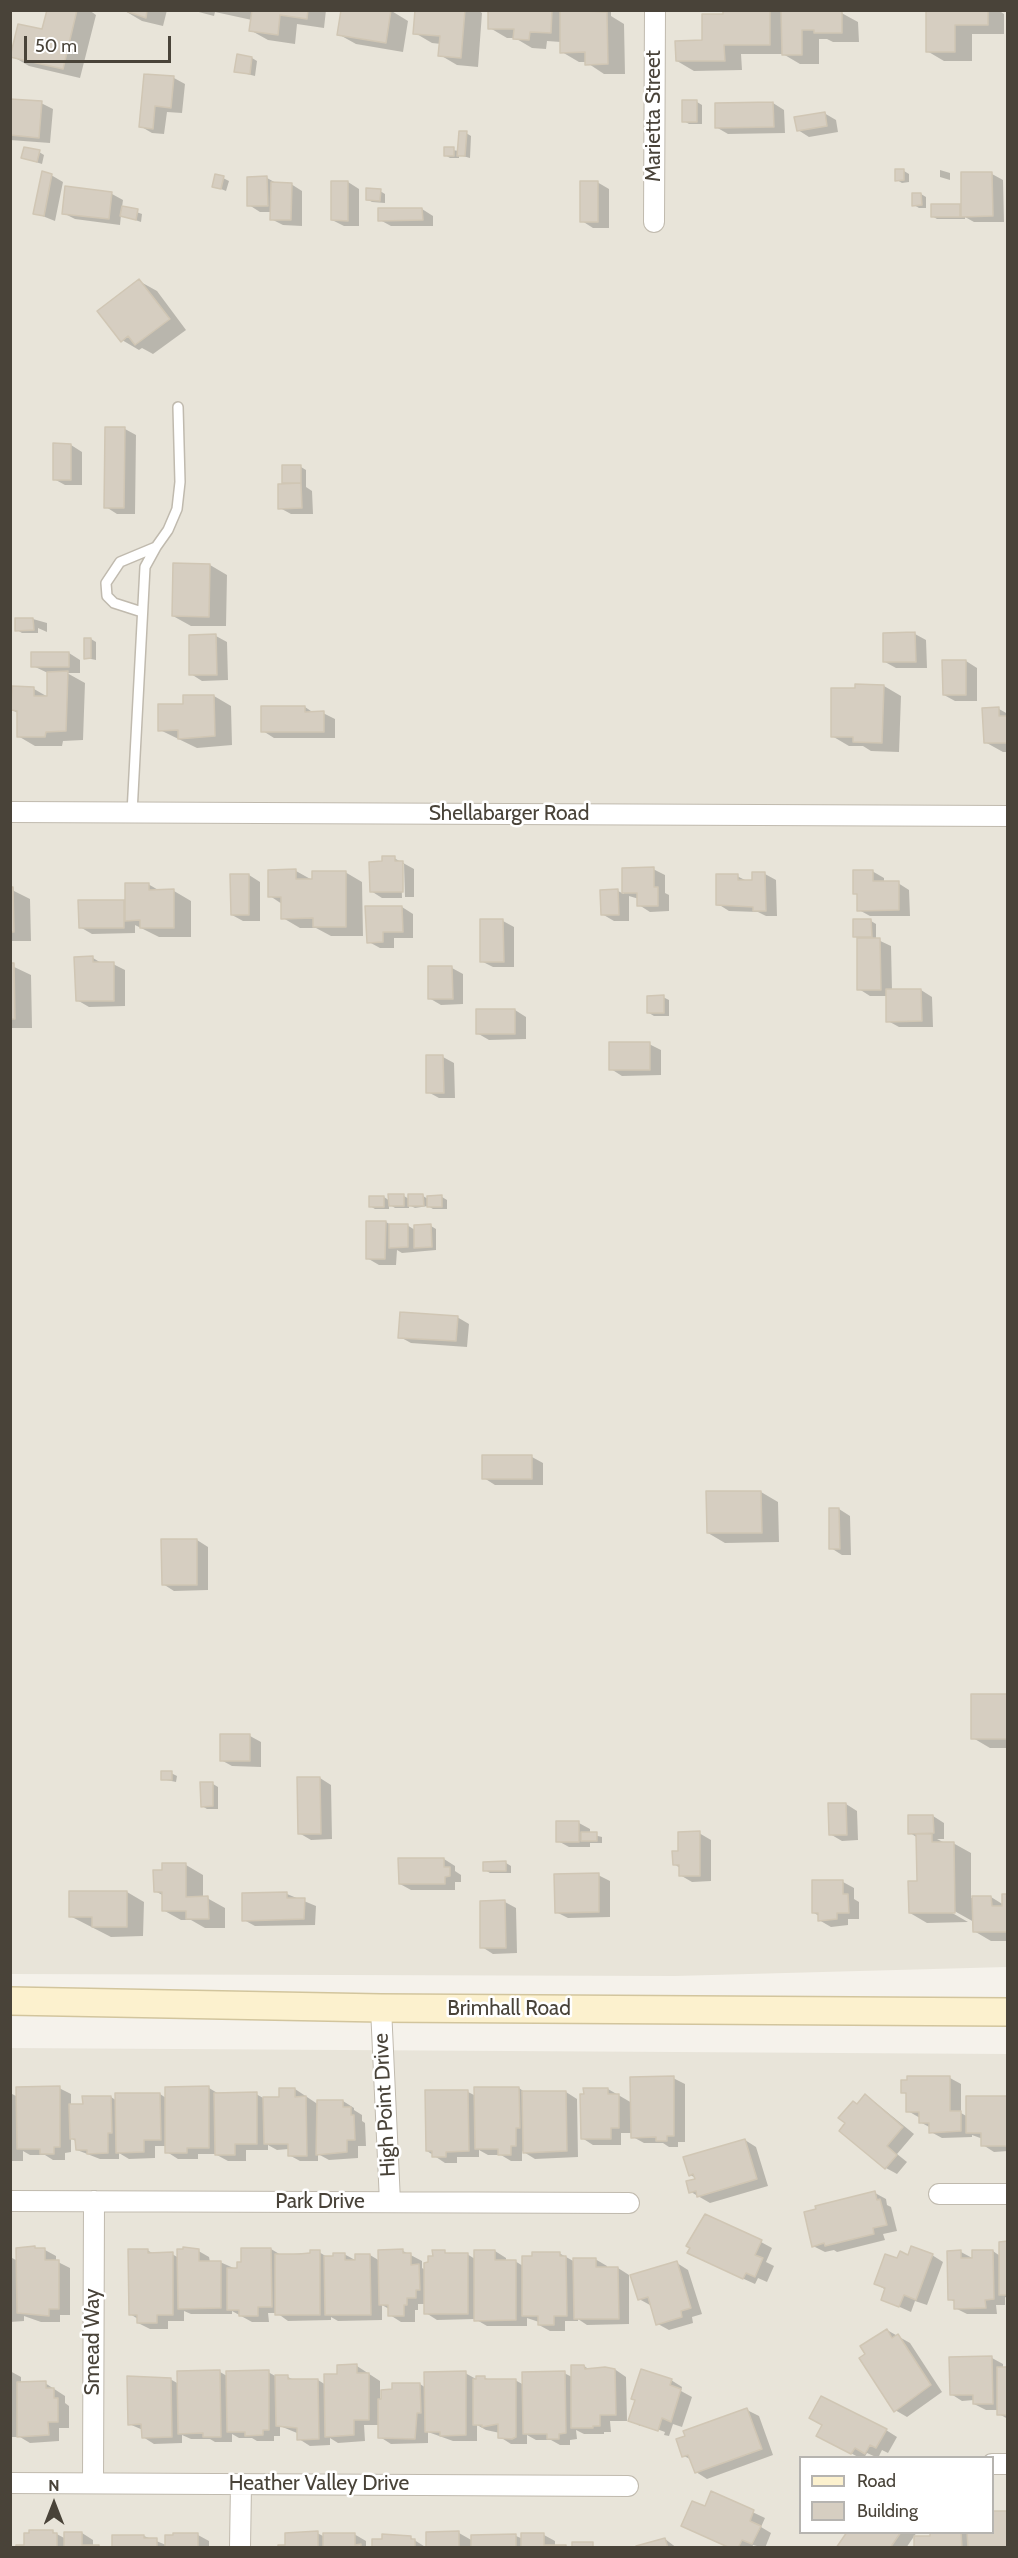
<!DOCTYPE html>
<html>
<head>
<meta charset="utf-8">
<style>
  body { margin:0 }
  #map { position:relative; width:1018px; height:2558px; overflow:hidden; background:#f5f2eb; font-family:Cabin,sans-serif }
  canvas { display:block }
  .frame { position:absolute; inset:0; border:12px solid #494339; pointer-events:none }
  .legend { position:absolute; left:799px; top:2456px; width:195px; height:78px; box-sizing:border-box; background:#fff; border:2px solid #b6b4b0; margin:0; padding:8px 10px; list-style:none; font-size:18px; color:#494339 }
  .legend li { display:flex; align-items:center; gap:12px; height:30px }
  .legend b { width:30px; border:2px solid #b6b4b0 }
  .north { position:absolute; left:24px; top:2474px; width:60px; height:60px; -webkit-text-stroke:4px #fff; paint-order:stroke; rotate:0deg; font-size:16px; font-weight:700; line-height:24px; text-align:center; color:#494339 }
  .north::after { content:''; display:block; margin:auto; width:21px; height:27px; background:#494339; clip-path:polygon(50% 0,100% 100%,50% 72%,0 100%) }
  .scale { position:absolute; left:24px; top:36px; width:147px; height:27px; box-sizing:border-box; border:3px solid #494339; border-top:0; padding-left:8px; font-size:18px; line-height:21px; white-space:nowrap; color:#494339; -webkit-text-stroke:4px #fff; paint-order:stroke }
</style>
</head>
<body>
<div id="map">
<canvas width="1018" height="2558"></canvas>
<div class="frame"></div>
<ul class="legend">
<li><b style="height:8px;background:#fcf1ce"></b>Road</li>
<li><b style="height:16px;background:#d6cec1"></b>Building</li>
</ul>
<div class="north">N</div>
<div class="scale">50 m</div>
</div>
<script>
const context = document.querySelector('canvas').getContext('2d');
context.lineJoin = 'round';
function paint(path, color) { context.fillStyle = color; context.fill(path, 'evenodd'); }
const shape = rows => new Path2D(rows.map(r => 'M' + r).join(''));
function stroke(path, color, width, dash) { context.strokeStyle = color; context.lineWidth = width; context.lineCap = dash ? 'butt' : 'round'; context.setLineDash(dash || []); context.stroke(path); }
function drawText(font, color, halo, rows, align = 'center') {
  context.font = font + ' Cabin,sans-serif'; context.lineWidth = 5; context.setLineDash([]); context.textBaseline = 'middle'; context.strokeStyle = halo; context.fillStyle = color; for (const [text, x, y, turn = 0] of rows) {
    context.save(); context.translate(x, y); context.rotate((+turn || 0) * Math.PI / 180); context.textAlign = isNaN(turn) ? turn : align; if (halo) context.strokeText(text, 0, 0); context.fillText(text, 0, 0); context.restore();
  }
}
paint(shape([
  [11,11,1007,11,1007,1967,675,1976,11,1974],
  [10,2048,1007,2054,1007,2547,11,2547],
  [800,2458,992,2458,992,2532,800,2532]
]), '#e8e4d9');
paint(shape([
  [48,10,89,10,96,15,80,78,29,66,12,56,43,31],
  [167,10,163,26,142,21,125,11],
  [191,10,326,10,324,28,297,24,295,44,268,40,250,30,252,20,215,12,214,16],
  [390,10,408,21,403,52,356,44,338,34],
  [416,10,478,10,482,13,478,67,457,65,440,55,441,44,432,43,415,33],
  [490,10,608,10,611,12,611,16,624,24,625,74,604,74,586,62,579,62,562,52,561,42,547,41,546,49,532,48,515,38,507,38,490,28],
  [725,10,836,10,858,22,859,42,833,42,827,39,819,39,819,64,800,64,783,54,741,54,742,70,694,71,677,61,704,42,725,16],
  [998,10,1004,14,1004,34,972,34,972,61,944,61,927,51,927,11],
  [252,58,257,61,255,76,235,71],
  [174,78,185,84,182,113,167,112,164,134,152,133,140,126],
  [10,100,41,103,53,109,50,143,10,140],
  [697,102,702,105,702,124,689,124,684,121],
  [773,103,784,110,785,133,728,134,716,127],
  [824,113,836,120,838,132,809,137,798,130],
  [466,133,471,136,470,158,459,155,459,158,450,158,445,155,445,149,459,151],
  [39,152,44,155,42,164,23,158],
  [940,170,950,173,950,180,940,177],
  [897,171,904,171,909,174,909,182,902,183,897,180],
  [992,174,1003,180,1004,222,974,222,965,217,965,219,937,219,932,216,959,206,963,208],
  [51,175,63,182,55,221,35,213],
  [223,178,229,181,226,191,214,186],
  [248,178,267,178,278,184,291,184,302,191,302,226,283,225,271,219,272,212,260,212,249,205],
  [348,182,359,189,359,226,344,226,332,220],
  [597,182,609,189,609,228,593,228,582,221],
  [380,191,385,194,385,203,372,202,367,199],
  [112,194,123,200,122,207,142,214,141,222,121,215,120,225,75,219,63,213],
  [921,194,926,197,926,208,919,208,914,205],
  [422,209,433,216,433,226,391,226,380,220],
  [139,281,157,291,186,330,153,354,142,348,139,350,122,340],
  [125,429,136,435,135,514,117,514,106,507],
  [71,445,82,452,82,485,65,485,54,479],
  [301,467,306,470,306,487,312,491,313,514,291,514,280,508,288,485,283,482],
  [210,565,227,575,226,626,191,626,173,616],
  [33,619,47,623,47,632,38,628,38,633,22,633,17,630],
  [915,634,926,640,927,668,896,668,885,662],
  [216,636,227,642,228,680,202,681,191,674],
  [91,639,96,642,96,660,86,658],
  [69,653,80,660,80,673,67,673,85,683,83,740,63,741,62,746,35,746,18,736,18,713,12,710,34,689,48,697,48,673,33,666],
  [966,661,977,668,977,701,955,701,944,695],
  [856,686,884,686,901,696,899,752,871,751,863,746,849,746,832,736],
  [214,696,231,706,232,745,197,748,160,730,185,705],
  [305,707,314,713,323,713,335,719,335,738,274,738,263,731],
  [999,709,1008,714,1008,752,1003,752,985,742],
  [394,858,414,869,414,897,405,897,404,864,401,864,402,898,382,898,371,891,383,863],
  [623,869,653,869,665,875,665,893,669,895,669,911,650,912,639,905,639,899,629,896,629,921,614,921,602,914,618,891,624,894],
  [296,871,314,881,345,872,362,882,363,936,331,936,316,928,300,928,283,918,282,904,270,896],
  [872,871,884,878,884,883,898,883,909,890,910,916,870,916,859,910,859,895,855,893],
  [765,874,776,880,777,916,766,916,758,912,729,911,718,904,737,876,747,881,754,881],
  [249,875,260,882,260,921,243,921,232,915],
  [148,884,160,891,174,891,191,901,191,937,159,937,135,925,135,933,92,934,80,927,124,901,126,903],
  [10,889,30,899,31,941,10,941],
  [402,907,413,914,413,938,394,938,394,948,380,948,369,942],
  [503,921,514,927,514,967,493,967,481,961],
  [871,921,876,924,876,939,891,946,892,990,921,990,932,997,933,1027,899,1027,888,1021,887,996,870,996,859,989,858,938,854,936],
  [93,958,103,964,113,964,125,970,125,1006,89,1007,77,1000],
  [10,965,31,975,32,1028,10,1028],
  [452,968,463,974,463,1004,441,1005,429,998],
  [663,997,669,1000,669,1016,654,1016,649,1013],
  [515,1010,526,1017,526,1039,489,1040,477,1033],
  [649,1044,661,1050,661,1075,622,1076,611,1069],
  [443,1057,454,1063,455,1098,439,1098,428,1092],
  [404,1196,409,1199,423,1196,428,1199,442,1197,447,1200,447,1209,433,1209,428,1206,415,1208,409,1205,409,1208,395,1208,389,1204,389,1209,375,1209,370,1206,384,1197,390,1201],
  [386,1222,391,1225,407,1225,415,1230,431,1226,436,1229,436,1250,402,1253,397,1250,396,1265,379,1265,367,1258],
  [457,1317,469,1324,467,1347,411,1343,400,1337],
  [532,1457,543,1463,543,1485,495,1485,484,1478],
  [761,1492,778,1502,779,1542,725,1543,708,1533],
  [830,1509,839,1509,850,1516,851,1555,842,1555,831,1548],
  [197,1540,208,1547,208,1590,174,1591,163,1584],
  [1008,1696,1008,1748,990,1748,973,1738],
  [250,1736,261,1742,261,1767,232,1766,221,1760],
  [171,1773,177,1776,176,1782,162,1779],
  [320,1778,331,1785,332,1839,311,1840,299,1833],
  [213,1784,218,1787,218,1809,207,1809,202,1806],
  [846,1804,857,1811,858,1840,842,1841,830,1834],
  [933,1816,944,1823,944,1839,937,1839,945,1843,953,1843,971,1853,971,1898,991,1897,1004,1905,1008,1895,1008,1941,991,1941,974,1931,974,1922,949,1908,947,1910,968,1922,927,1923,910,1913,918,1883,918,1838,910,1833],
  [579,1823,590,1829,590,1834,602,1837,602,1843,590,1843,590,1847,569,1847,558,1841],
  [699,1833,711,1840,711,1881,692,1882,680,1875,680,1868,674,1864,680,1853],
  [444,1859,455,1866,455,1871,461,1875,461,1882,455,1882,455,1890,411,1890,400,1884],
  [506,1863,511,1866,511,1873,490,1873,485,1870],
  [163,1865,186,1865,203,1875,203,1898,207,1898,225,1908,225,1928,205,1928,191,1920,181,1920,163,1910,164,1896,155,1891,163,1871],
  [598,1875,610,1881,610,1917,568,1918,556,1912],
  [814,1882,843,1882,854,1888,854,1899,859,1902,859,1919,848,1919,848,1925,831,1927,819,1920,819,1916,814,1913],
  [127,1892,144,1902,143,1936,111,1937,70,1916],
  [287,1894,316,1906,315,1925,255,1926,244,1920],
  [505,1902,516,1908,517,1953,493,1954,482,1947],
  [673,2078,685,2084,685,2142,678,2142,678,2147,669,2147,663,2143,644,2143,633,2137,633,2133,621,2133,621,2145,593,2145,582,2138,608,2089,632,2103],
  [950,2078,961,2084,961,2113,968,2117,1008,2097,1008,2151,994,2152,983,2145,983,2139,972,2135,972,2137,942,2138,931,2132,931,2128,920,2122,920,2118,908,2111,908,2095,903,2092],
  [59,2088,71,2094,71,2105,84,2105,111,2097,117,2101,160,2094,166,2098,209,2088,219,2094,256,2094,265,2099,281,2098,295,2089,319,2105,319,2101,343,2101,354,2108,354,2110,362,2115,362,2121,365,2123,366,2146,358,2146,358,2158,329,2160,318,2154,318,2161,300,2161,289,2155,289,2149,277,2150,268,2145,268,2150,246,2150,246,2161,228,2161,215,2154,198,2154,198,2159,178,2159,167,2152,167,2146,155,2146,155,2158,129,2159,119,2153,119,2159,100,2159,77,2150,77,2142,71,2138,71,2152,65,2153,65,2160,53,2160,45,2155,30,2155,23,2151,23,2161,10,2161,10,2093,18,2097],
  [519,2088,526,2093,566,2092,577,2099,578,2157,535,2159,522,2151,522,2161,511,2161,501,2155,488,2155,479,2150,479,2157,457,2157,457,2163,445,2163,427,2151,468,2092,476,2096],
  [865,2096,876,2103,914,2134,897,2154,907,2162,897,2174,886,2168,857,2105],
  [745,2140,756,2147,768,2186,710,2203,691,2192,698,2179,690,2175],
  [875,2193,886,2199,887,2205,891,2207,897,2231,883,2234,885,2240,837,2252,834,2250,825,2252,813,2246],
  [761,2242,772,2248,766,2262,774,2266,767,2282,758,2278,755,2284,700,2259],
  [1008,2243,1008,2298,1005,2297,1005,2305,996,2305,997,2314,967,2314,955,2308,955,2302,950,2299,961,2252,974,2259,973,2252,993,2251,1000,2256],
  [195,2249,209,2257,210,2262,220,2262,238,2270,271,2249,281,2255,319,2252,327,2257,344,2254,357,2261,357,2256,370,2255,380,2261,403,2251,422,2261,422,2268,425,2270,434,2257,444,2252,449,2254,467,2254,475,2259,495,2251,506,2258,506,2261,515,2261,523,2266,559,2253,575,2262,595,2259,607,2266,607,2268,618,2268,629,2275,629,2324,587,2325,578,2319,578,2321,565,2321,565,2331,550,2331,539,2325,539,2322,527,2318,527,2326,487,2326,475,2319,437,2320,426,2313,426,2304,418,2304,418,2310,415,2310,415,2322,401,2322,390,2315,389,2309,382,2305,382,2320,338,2321,331,2317,331,2320,288,2321,277,2313,268,2313,269,2322,252,2322,232,2311,232,2314,191,2314,184,2311,184,2321,168,2321,168,2329,150,2329,138,2323,138,2319,130,2314,147,2250,154,2254,172,2254,179,2258],
  [45,2250,56,2256,56,2261,70,2268,70,2315,60,2315,60,2322,41,2322,24,2316,24,2321,10,2322,10,2257,18,2261],
  [932,2255,943,2262,927,2305,915,2301,911,2312,882,2299,886,2290,876,2284,898,2260],
  [677,2263,688,2270,702,2314,692,2317,693,2323,669,2330,658,2324,650,2305,639,2299],
  [887,2330,910,2343,942,2392,907,2417,895,2410],
  [992,2358,1003,2364,1003,2368,1008,2368,1008,2419,999,2414,999,2410,986,2410,974,2404,974,2400,962,2401,951,2394],
  [357,2366,380,2381,380,2401,394,2391,394,2385,420,2384,426,2388,465,2373,478,2380,485,2378,490,2380,515,2380,524,2385,564,2373,572,2377,584,2366,590,2370,613,2368,626,2377,627,2421,610,2421,611,2432,604,2432,604,2434,584,2434,576,2430,577,2439,570,2440,570,2445,560,2445,551,2440,536,2440,527,2435,527,2444,511,2444,500,2437,500,2433,486,2430,477,2425,477,2441,453,2441,428,2432,428,2443,391,2444,380,2437,380,2425,364,2425,365,2441,338,2443,330,2438,330,2445,310,2446,299,2439,297,2433,280,2426,280,2436,274,2436,274,2441,257,2441,252,2438,239,2438,232,2434,232,2442,215,2442,210,2439,191,2439,182,2435,182,2443,154,2444,143,2437,143,2430,129,2424,170,2379,179,2384,179,2372,220,2372,227,2376,268,2372,277,2377,288,2377,294,2380,318,2380,326,2385],
  [10,2371,21,2377,21,2383,45,2383,65,2396,65,2403,69,2406,69,2428,59,2428,59,2441,30,2443,20,2437,10,2437],
  [671,2380,682,2387,681,2391,692,2397,682,2427,673,2424,669,2436,664,2435,665,2432,640,2423,640,2426,630,2420],
  [747,2410,759,2416,773,2455,707,2479,696,2472,692,2460,684,2456,687,2437],
  [886,2430,897,2437,888,2453,882,2450,878,2458,867,2453,864,2458,860,2458,830,2442],
  [712,2493,765,2518,761,2527,771,2533,765,2548,753,2545,752,2548,729,2548,683,2526,705,2508],
  [53,2532,66,2539,82,2533,93,2540,93,2547,100,2548,17,2548,26,2547],
  [849,2532,917,2532,906,2548,839,2548],
  [939,2532,992,2532,1008,2548,915,2548],
  [317,2533,325,2537,354,2534,366,2541,366,2548,280,2548],
  [459,2533,473,2541,516,2536,523,2539,544,2535,555,2541,555,2547,567,2548,427,2548],
  [198,2535,209,2541,209,2548,113,2548,144,2536,166,2545],
  [411,2538,427,2548,373,2548],
  [665,2539,677,2548,640,2548]
]), '#0003');
const building = shape([
  [47,10,77,10,63,69,10,57,18,24,42,29,47,10],
  [123,10,147,10,146,18,123,10],
  [308,10,307,19,280,15,278,35,249,31,252,10,308,10],
  [341,10,391,10,386,43,337,35,341,10],
  [415,10,465,10,461,58,438,56,440,36,413,34,415,10],
  [488,10,552,10,551,33,530,32,529,40,513,39,514,29,488,29,488,10],
  [560,10,607,12,608,64,585,65,585,52,560,53,560,10],
  [723,10,770,10,770,45,724,45,725,61,676,61,675,41,702,40,702,14,723,14,723,10],
  [781,10,842,11,842,33,814,33,814,30,802,30,802,55,782,55,781,10],
  [926,10,988,10,988,25,955,25,955,52,926,52,926,10],
  [237,54,252,57,250,74,234,72,237,54],
  [144,74,174,76,171,108,155,106,153,129,139,127,144,74],
  [10,99,42,101,39,138,10,135,10,99],
  [682,100,697,100,697,122,682,122,682,100],
  [773,102,774,127,715,128,715,103,773,102],
  [825,112,827,126,797,131,794,117,825,112],
  [459,131,467,131,465,156,457,156,459,131],
  [24,147,40,150,37,162,21,158,24,147],
  [444,147,454,147,454,156,444,156,444,147],
  [895,169,904,169,904,180,895,181,895,169],
  [42,171,52,174,44,216,33,214,42,171],
  [961,172,992,172,993,216,961,217,961,172],
  [215,174,224,176,221,189,212,187,215,174],
  [267,176,268,206,247,206,247,177,267,176],
  [331,181,348,181,348,221,331,220,331,181],
  [580,181,598,181,598,222,580,222,580,181],
  [271,182,292,183,291,220,270,220,271,182],
  [65,186,112,192,109,219,62,214,65,186],
  [366,188,381,189,380,201,366,200,366,188],
  [912,193,921,193,922,205,912,206,912,193],
  [931,204,960,204,960,217,931,217,931,204],
  [122,206,138,209,136,220,120,216,122,206],
  [378,208,422,208,423,220,378,221,378,208],
  [139,279,170,319,135,345,128,336,121,342,97,311,139,279],
  [105,427,125,427,124,508,104,508,105,427],
  [53,443,71,444,71,480,53,480,53,443],
  [282,465,301,465,301,483,282,483,282,465],
  [301,483,302,508,278,509,278,484,301,483],
  [173,563,210,564,209,617,172,616,173,563],
  [15,618,33,618,34,630,15,631,15,618],
  [915,632,916,662,883,662,883,633,915,632],
  [216,634,217,675,189,675,189,635,216,634],
  [84,638,91,638,91,658,84,659,84,638],
  [31,652,69,652,69,667,31,667,31,652],
  [942,660,966,660,966,695,943,695,942,660],
  [68,671,66,731,46,732,45,737,17,737,17,711,11,710,12,686,34,687,34,696,47,696,47,672,68,671],
  [855,684,884,685,882,743,853,742,853,737,831,737,831,688,855,688,855,684],
  [183,695,214,695,215,736,178,739,178,730,158,731,158,704,183,704,183,695],
  [261,706,305,706,305,712,324,711,324,732,261,732,261,706],
  [999,707,999,716,1008,716,1008,743,984,743,982,708,999,707],
  [382,856,395,856,395,861,403,861,403,892,370,892,369,862,382,861,382,856],
  [654,867,654,887,658,887,658,906,637,906,637,893,622,893,622,868,654,867],
  [296,869,296,879,312,879,312,871,346,871,346,927,313,927,313,918,281,919,281,897,268,897,268,870,296,869],
  [853,870,873,870,873,881,899,881,899,910,857,911,857,894,853,894,853,870],
  [752,872,765,872,766,911,753,911,753,907,716,905,716,874,738,874,738,880,752,880,752,872],
  [230,874,249,874,249,915,231,915,230,874],
  [125,883,149,883,149,890,174,889,174,928,140,928,140,920,125,921,125,883],
  [10,887,13,887,14,932,10,932,10,887],
  [618,889,619,915,601,915,600,890,618,889],
  [78,900,124,900,124,928,79,928,78,900],
  [365,906,402,906,403,932,383,932,383,942,367,943,365,906],
  [480,919,503,919,504,962,480,962,480,919],
  [853,919,871,919,872,937,853,937,853,919],
  [857,938,880,938,881,990,857,990,857,938],
  [93,956,93,962,114,962,114,1001,76,1001,74,957,93,956],
  [10,963,14,963,15,1019,10,1019,10,963],
  [428,966,452,966,453,999,428,999,428,966],
  [886,989,921,989,922,1021,886,1022,886,989],
  [664,995,664,1013,647,1013,647,996,664,995],
  [476,1009,515,1009,515,1034,476,1034,476,1009],
  [609,1042,650,1042,650,1070,609,1070,609,1042],
  [426,1055,443,1055,444,1093,426,1093,426,1055],
  [388,1194,404,1194,404,1206,389,1206,388,1194],
  [408,1194,423,1194,424,1206,408,1206,408,1194],
  [442,1195,442,1207,427,1207,427,1196,442,1195],
  [369,1196,384,1196,384,1207,369,1207,369,1196],
  [366,1221,386,1221,385,1259,366,1259,366,1221],
  [389,1224,408,1224,408,1247,389,1248,389,1224],
  [431,1224,432,1247,414,1248,414,1225,431,1224],
  [400,1312,458,1316,456,1341,398,1338,400,1312],
  [482,1455,532,1455,532,1479,482,1479,482,1455],
  [706,1491,761,1491,762,1533,707,1533,706,1491],
  [829,1508,839,1508,840,1549,829,1549,829,1508],
  [161,1539,197,1539,197,1585,162,1585,161,1539],
  [971,1694,1008,1694,1008,1739,971,1739,971,1694],
  [220,1734,250,1734,250,1761,220,1761,220,1734],
  [161,1771,172,1771,172,1780,161,1780,161,1771],
  [297,1777,320,1777,321,1834,298,1834,297,1777],
  [200,1782,213,1782,213,1806,201,1807,200,1782],
  [828,1803,846,1803,847,1835,829,1835,828,1803],
  [908,1815,933,1815,934,1833,908,1834,908,1815],
  [556,1821,579,1821,579,1842,556,1842,556,1821],
  [700,1831,700,1876,679,1876,679,1865,673,1865,672,1851,678,1851,678,1832,700,1831],
  [581,1832,597,1832,597,1841,581,1841,581,1832],
  [916,1834,932,1834,932,1842,954,1842,955,1913,909,1913,908,1881,917,1881,916,1834],
  [398,1858,444,1858,444,1867,450,1867,450,1876,445,1877,445,1884,399,1884,398,1858],
  [506,1861,506,1871,483,1871,483,1862,506,1861],
  [162,1863,186,1863,186,1897,208,1896,209,1919,186,1919,186,1911,162,1911,162,1892,154,1892,153,1870,162,1870,162,1863],
  [599,1873,599,1912,555,1913,554,1874,599,1873],
  [812,1880,843,1880,843,1894,848,1894,849,1913,837,1913,837,1919,818,1921,818,1913,812,1913,812,1880],
  [69,1891,127,1891,127,1927,92,1927,92,1917,69,1917,69,1891],
  [287,1892,287,1898,305,1898,304,1919,242,1921,242,1893,287,1892],
  [1002,1894,1008,1894,1008,1932,973,1932,972,1896,991,1896,992,1906,1002,1906,1002,1894],
  [505,1900,506,1948,480,1948,480,1901,505,1900],
  [674,2076,674,2136,667,2136,667,2141,656,2141,656,2137,631,2138,630,2077,674,2076],
  [907,2076,950,2076,950,2111,961,2111,961,2131,929,2133,929,2123,919,2123,919,2112,906,2112,906,2093,901,2093,901,2080,907,2080,907,2076],
  [60,2086,60,2147,54,2147,54,2154,40,2154,40,2149,17,2149,16,2087,60,2086],
  [209,2086,209,2148,187,2148,187,2153,165,2153,165,2087,209,2086],
  [474,2087,519,2087,520,2128,516,2128,516,2146,511,2146,511,2155,498,2155,498,2149,475,2149,474,2087],
  [279,2088,295,2088,295,2097,306,2096,307,2156,288,2156,288,2144,264,2144,263,2097,279,2097,279,2088],
  [583,2088,608,2088,608,2094,619,2094,619,2128,611,2128,611,2139,581,2139,580,2094,584,2094,583,2088],
  [425,2090,468,2090,469,2151,446,2152,446,2157,432,2157,432,2151,426,2151,425,2090],
  [522,2091,566,2091,567,2151,523,2153,522,2091],
  [257,2092,257,2144,235,2144,235,2155,215,2155,214,2093,257,2092],
  [115,2093,160,2093,161,2140,144,2140,144,2152,116,2153,115,2093],
  [865,2094,903,2127,887,2146,897,2155,885,2169,839,2131,845,2123,838,2118,853,2101,857,2104,865,2094],
  [82,2096,111,2096,112,2133,108,2133,108,2153,87,2154,87,2150,76,2150,75,2139,70,2139,69,2104,83,2104,82,2096],
  [966,2096,1008,2096,1008,2146,981,2146,981,2133,966,2133,966,2096],
  [317,2100,343,2100,343,2107,351,2107,351,2115,354,2115,355,2140,347,2140,347,2152,316,2155,317,2100],
  [745,2139,757,2179,697,2197,696,2191,689,2193,686,2181,695,2179,693,2174,689,2176,683,2157,745,2139],
  [875,2191,877,2200,880,2199,887,2225,873,2228,874,2234,825,2246,824,2243,812,2247,804,2212,816,2209,815,2206,875,2191],
  [705,2214,762,2240,755,2255,763,2258,755,2277,746,2273,743,2279,687,2253,690,2248,686,2246,705,2214],
  [1008,2241,1008,2295,999,2295,999,2242,1008,2241],
  [35,2246,35,2248,45,2248,45,2260,59,2260,59,2309,49,2309,49,2316,17,2313,16,2248,35,2246],
  [911,2246,933,2254,916,2300,904,2295,899,2307,881,2300,885,2288,874,2284,885,2254,897,2258,900,2251,908,2255,911,2246],
  [183,2247,199,2249,199,2261,221,2261,221,2308,178,2309,177,2249,183,2249,183,2247],
  [241,2248,271,2248,272,2307,258,2307,258,2316,239,2316,239,2310,227,2310,227,2268,237,2268,237,2262,241,2262,241,2248],
  [128,2249,148,2249,148,2253,173,2252,173,2315,157,2315,157,2323,137,2323,137,2315,129,2315,128,2249],
  [403,2249,403,2253,411,2253,411,2265,419,2264,420,2290,416,2290,416,2298,407,2298,407,2305,404,2305,404,2316,388,2316,388,2305,379,2305,378,2250,403,2249],
  [310,2250,320,2250,320,2315,275,2315,275,2254,299,2254,310,2253,310,2250],
  [432,2250,445,2250,445,2253,468,2253,468,2314,424,2314,424,2263,428,2262,428,2256,433,2256,432,2250],
  [474,2250,495,2250,495,2260,516,2260,516,2320,474,2321,474,2250],
  [961,2250,961,2258,972,2258,972,2250,993,2250,994,2299,985,2300,986,2308,954,2309,954,2300,948,2300,947,2251,961,2250],
  [532,2252,560,2252,560,2256,566,2256,567,2316,554,2316,554,2325,538,2325,538,2316,522,2316,522,2256,532,2256,532,2252],
  [333,2253,345,2253,345,2260,355,2260,355,2254,370,2254,371,2315,325,2315,324,2256,333,2256,333,2253],
  [573,2258,596,2258,596,2267,618,2267,619,2319,574,2319,573,2258],
  [677,2261,691,2308,681,2311,682,2317,656,2325,648,2297,638,2300,630,2275,677,2261],
  [887,2329,892,2338,898,2334,931,2385,894,2412,859,2358,865,2354,860,2346,887,2329],
  [992,2356,993,2404,973,2404,973,2395,950,2395,949,2357,992,2356],
  [357,2364,357,2373,369,2373,369,2420,354,2420,354,2435,325,2437,324,2374,337,2374,337,2365,357,2364],
  [571,2365,584,2365,585,2369,605,2367,615,2369,616,2415,600,2415,600,2426,593,2426,593,2428,571,2428,571,2365],
  [997,2367,1008,2367,1008,2415,997,2415,997,2367],
  [641,2369,672,2379,670,2385,681,2389,671,2422,662,2418,658,2431,628,2421,635,2400,631,2399,641,2369],
  [220,2370,221,2437,203,2437,203,2433,178,2434,177,2371,220,2370],
  [269,2370,269,2430,263,2430,263,2435,245,2436,245,2432,227,2432,226,2371,269,2370],
  [466,2371,466,2435,440,2436,440,2432,425,2432,424,2372,466,2371],
  [565,2371,566,2433,559,2434,559,2439,547,2439,547,2434,523,2434,522,2372,565,2371],
  [275,2375,288,2375,288,2379,318,2379,319,2439,297,2440,297,2428,276,2426,275,2375],
  [127,2376,171,2378,172,2437,142,2438,141,2424,128,2425,127,2376],
  [476,2376,485,2376,485,2379,516,2379,516,2437,512,2439,498,2438,498,2424,482,2427,482,2425,473,2425,473,2379,476,2379,476,2376],
  [46,2381,46,2388,54,2388,54,2398,58,2398,58,2422,48,2422,49,2435,17,2437,17,2382,46,2381],
  [392,2383,420,2383,421,2413,417,2413,415,2439,378,2438,378,2399,381,2399,381,2390,392,2389,392,2383],
  [821,2396,887,2429,876,2448,870,2445,865,2454,855,2448,851,2454,816,2436,822,2425,809,2418,821,2396],
  [747,2408,762,2449,695,2473,688,2455,682,2457,676,2439,685,2436,683,2431,747,2408],
  [711,2491,754,2510,750,2521,761,2526,752,2544,742,2540,738,2548,730,2548,681,2526,692,2501,705,2506,711,2491],
  [992,2511,1008,2511,1008,2548,968,2548,967,2532,992,2532,992,2511],
  [29,2530,53,2530,53,2533,57,2533,57,2548,16,2548,16,2545,24,2545,24,2533,29,2533,29,2530],
  [318,2531,318,2548,278,2548,278,2545,285,2545,285,2533,318,2531],
  [459,2531,459,2548,426,2548,426,2532,459,2531],
  [64,2532,82,2532,82,2545,99,2545,99,2548,64,2548,64,2532],
  [847,2532,901,2532,890,2548,836,2548,847,2532],
  [930,2532,961,2532,962,2548,914,2548,914,2536,930,2536,930,2532],
  [173,2533,198,2533,198,2548,165,2548,165,2535,173,2535,173,2533],
  [323,2533,355,2533,355,2545,361,2544,361,2548,323,2548,323,2533],
  [521,2533,544,2533,544,2545,566,2545,566,2548,521,2548,521,2533],
  [382,2534,411,2536,411,2539,415,2539,415,2548,372,2548,372,2539,382,2539,382,2534],
  [516,2534,516,2548,471,2548,471,2535,516,2534],
  [112,2535,144,2535,144,2538,157,2538,157,2548,112,2548,112,2535],
  [665,2538,668,2548,636,2548,636,2546,665,2538],
  [572,2542,593,2542,593,2548,572,2548,572,2542]
]);
paint(building, '#d6cec1');
stroke(building, '#d0c6b4', 1.5);
const lane = shape([
  [142,612,114,603,107,596,106,583,120,562,156,547],
  [132,813,145,567,156,547,168,530,177,509,180,482,178,407]
]);
const street = shape([
  [654,222,655,10],
  [10,812,1008,816],
  [381,2008,390,2202],
  [939,2194,1008,2194],
  [10,2201,629,2203],
  [992,2464,1008,2464],
  [10,2483,628,2486],
  [93,2483,94,2201],
  [240,2548,241,2484]
]);
const secondary = shape([
  [10,2001,381,2008,1008,2012]
]);
stroke(lane, '#c0baae', 12);
stroke(street, '#c0baae', 22);
stroke(secondary, '#d2c59d', 30);
stroke(lane, '#fff', 9);
stroke(street, '#fff', 20);
stroke(secondary, '#fcf1ce', 27);
drawText('21px', '#494339', '#fff', [
  ["Marietta Street",654,116,-90],
  ["Shellabarger Road",509,814],
  ["Brimhall Road",509,2009],
  ["High Point Drive",385,2105,-93],
  ["Park Drive",320,2202],
  ["Smead Way",93,2342,-90],
  ["Heather Valley Drive",319,2484]
]);
</script>
</body>
</html>
